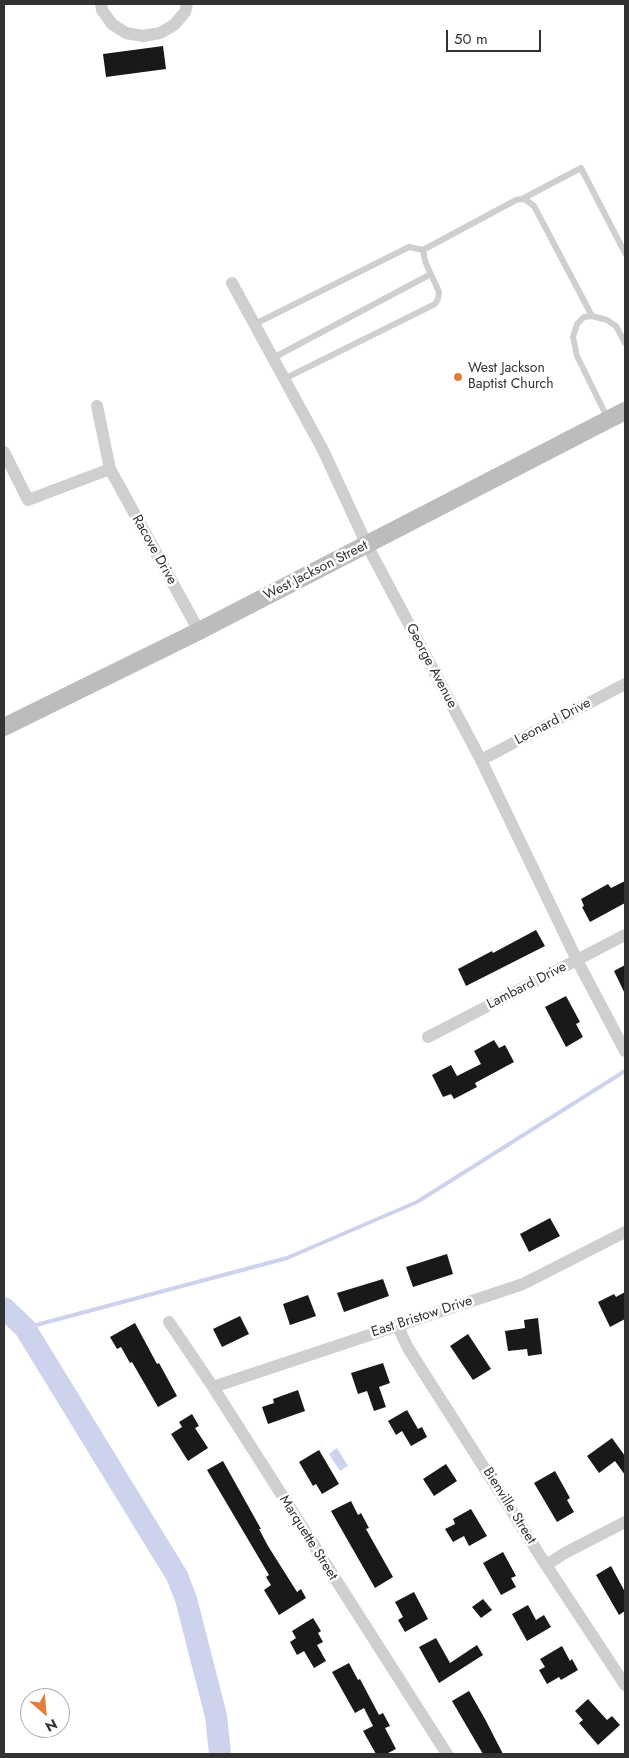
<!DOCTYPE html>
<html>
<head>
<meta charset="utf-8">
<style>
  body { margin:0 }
  #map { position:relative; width:629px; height:1758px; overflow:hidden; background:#fff; font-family:Jost,sans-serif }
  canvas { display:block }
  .frame { position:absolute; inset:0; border:5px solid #323232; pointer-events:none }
  .north { position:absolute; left:20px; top:1688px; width:50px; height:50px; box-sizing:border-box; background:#fff; border:1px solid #adadad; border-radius:50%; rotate:153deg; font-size:14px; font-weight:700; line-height:20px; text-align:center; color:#323232 }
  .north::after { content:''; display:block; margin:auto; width:18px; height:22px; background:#e37d3a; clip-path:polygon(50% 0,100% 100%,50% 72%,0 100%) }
  .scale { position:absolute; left:446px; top:30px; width:95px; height:22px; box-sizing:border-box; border:2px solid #323232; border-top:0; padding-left:6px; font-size:15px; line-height:18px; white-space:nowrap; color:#323232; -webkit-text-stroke:4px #fff; paint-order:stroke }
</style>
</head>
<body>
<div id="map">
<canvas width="629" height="1758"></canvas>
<div class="frame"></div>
<div class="north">N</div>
<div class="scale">50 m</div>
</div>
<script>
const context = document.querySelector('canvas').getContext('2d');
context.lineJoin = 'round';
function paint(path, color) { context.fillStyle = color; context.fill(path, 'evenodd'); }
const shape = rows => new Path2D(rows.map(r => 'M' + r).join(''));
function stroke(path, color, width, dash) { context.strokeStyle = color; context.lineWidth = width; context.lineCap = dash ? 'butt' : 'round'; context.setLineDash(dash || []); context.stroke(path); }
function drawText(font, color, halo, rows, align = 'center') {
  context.font = font + ' Jost,sans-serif'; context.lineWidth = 5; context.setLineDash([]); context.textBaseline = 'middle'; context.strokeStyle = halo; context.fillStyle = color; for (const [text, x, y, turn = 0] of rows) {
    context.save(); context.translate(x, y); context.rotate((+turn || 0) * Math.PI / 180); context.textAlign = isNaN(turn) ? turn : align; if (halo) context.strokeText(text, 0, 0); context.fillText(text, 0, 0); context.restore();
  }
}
paint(shape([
  [337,1448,348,1466,340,1471,329,1454]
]), '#ced3ed');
stroke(shape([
  [25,1328,287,1258,417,1202,625,1071]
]), '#ced3ed', 4);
stroke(shape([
  [4,1308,25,1328,177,1576,186,1599,216,1716,220,1754]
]), '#ced3ed', 22);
paint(shape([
  [163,46,166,69,106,77,103,54],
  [625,881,625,903,590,922,582,907,584,906,581,899,608,884,611,888],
  [536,930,545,946,466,986,458,969,492,951,493,953],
  [625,965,625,994,614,971],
  [566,996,580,1022,576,1024,583,1037,566,1047,545,1007],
  [494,1040,499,1048,505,1045,514,1062,475,1083,477,1087,454,1099,451,1094,443,1097,432,1075,451,1065,457,1076,481,1064,474,1051],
  [550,1218,560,1236,529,1252,520,1234],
  [447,1254,453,1274,413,1287,406,1267],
  [383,1279,389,1296,344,1312,337,1293],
  [625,1292,625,1319,610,1327,598,1302,614,1294,616,1297],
  [308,1295,316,1316,290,1325,283,1304],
  [240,1316,249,1334,222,1347,213,1329],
  [538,1318,542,1354,528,1356,527,1349,508,1351,505,1331,525,1328,524,1320],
  [135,1323,157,1364,159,1363,177,1396,158,1407,132,1362,130,1363,121,1347,117,1349,110,1337],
  [468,1334,491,1369,473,1380,450,1346],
  [383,1363,390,1383,379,1387,386,1407,374,1411,367,1391,358,1394,351,1373],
  [298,1390,305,1411,268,1424,262,1407,274,1403,273,1399],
  [407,1410,418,1429,422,1427,427,1437,411,1446,402,1431,396,1435,388,1421],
  [192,1414,199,1426,195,1428,208,1448,188,1461,171,1434,182,1427,179,1422],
  [612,1438,625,1456,625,1475,615,1461,599,1473,587,1456],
  [319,1450,339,1484,322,1494,316,1484,313,1486,299,1462],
  [223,1461,261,1529,259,1529,268,1546,297,1592,301,1589,306,1598,279,1615,264,1590,271,1585,266,1577,269,1575,207,1470],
  [446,1464,457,1481,434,1496,423,1479],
  [555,1471,570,1498,567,1500,574,1512,557,1522,534,1483],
  [351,1501,358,1515,361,1513,369,1528,366,1529,393,1577,375,1588,331,1511],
  [471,1509,487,1536,469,1546,464,1536,453,1542,445,1529,455,1524,453,1519],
  [503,1552,516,1576,511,1578,516,1587,501,1595,483,1563],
  [611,1566,625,1592,625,1611,619,1615,596,1575],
  [414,1592,428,1619,405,1632,398,1620,403,1617,395,1602],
  [483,1599,492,1610,481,1618,472,1607],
  [528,1605,536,1620,544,1615,551,1627,527,1641,512,1614],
  [313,1618,321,1631,318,1633,323,1642,317,1645,326,1661,314,1668,304,1651,297,1655,290,1642,296,1638,292,1631],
  [436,1638,450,1663,477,1645,483,1655,439,1683,419,1647],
  [562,1646,570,1661,572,1659,578,1670,561,1680,559,1677,547,1684,539,1670,545,1667,540,1659],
  [349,1663,358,1680,360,1679,379,1715,383,1713,390,1726,385,1728,396,1749,386,1754,376,1754,363,1731,373,1726,364,1708,355,1713,332,1672],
  [469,1691,485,1719,503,1754,483,1754,452,1701],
  [588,1699,607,1720,612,1716,620,1725,598,1745,579,1723,583,1720,575,1711]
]), '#191919');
stroke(shape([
  [522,199,581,168,625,253],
  [255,324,409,247,423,250,516,200,522,199,526,200,534,206,592,316],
  [273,358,431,274],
  [284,379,435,304,438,299,439,292,425,261,423,250],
  [608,419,577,356,573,337,577,324,584,317,592,316,607,320,616,326,625,343]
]), '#cfcfcf', 6);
stroke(shape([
  [101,4,102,10,112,24,126,33,143,36,160,33,174,25,185,12,187,4],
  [232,283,323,450,367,545,481,760,577,960,625,1051],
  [97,406,110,469,199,631],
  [4,452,28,500,110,469],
  [481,760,625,684],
  [428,1037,625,935],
  [169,1322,213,1387,447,1754],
  [397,1325,408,1348,546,1565,625,1685],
  [213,1387,523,1284,625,1232],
  [546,1565,565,1553,625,1522]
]), '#cfcfcf', 12);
stroke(shape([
  [4,727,199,631,625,411]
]), '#bcbcbc', 18);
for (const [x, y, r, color] of [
  [458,377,5,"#e37d3a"]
]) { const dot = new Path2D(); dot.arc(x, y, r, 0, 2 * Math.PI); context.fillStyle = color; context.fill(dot); stroke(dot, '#fff', 2); }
drawText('14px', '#323232', '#fff', [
  ["West Jackson",468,369],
  ["Baptist Church",468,385]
], 'left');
drawText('14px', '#323232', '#fff', [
  ["Racove Drive",154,550,61],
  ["West Jackson Street",316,571,-27],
  ["George Avenue",431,666,62],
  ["Leonard Drive",553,722,-28],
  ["Lambard Drive",527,986,-27],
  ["East Bristow Drive",422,1317,-18],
  ["Bienville Street",509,1506,58],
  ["Marquette Street",308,1538,58]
]);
</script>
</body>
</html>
